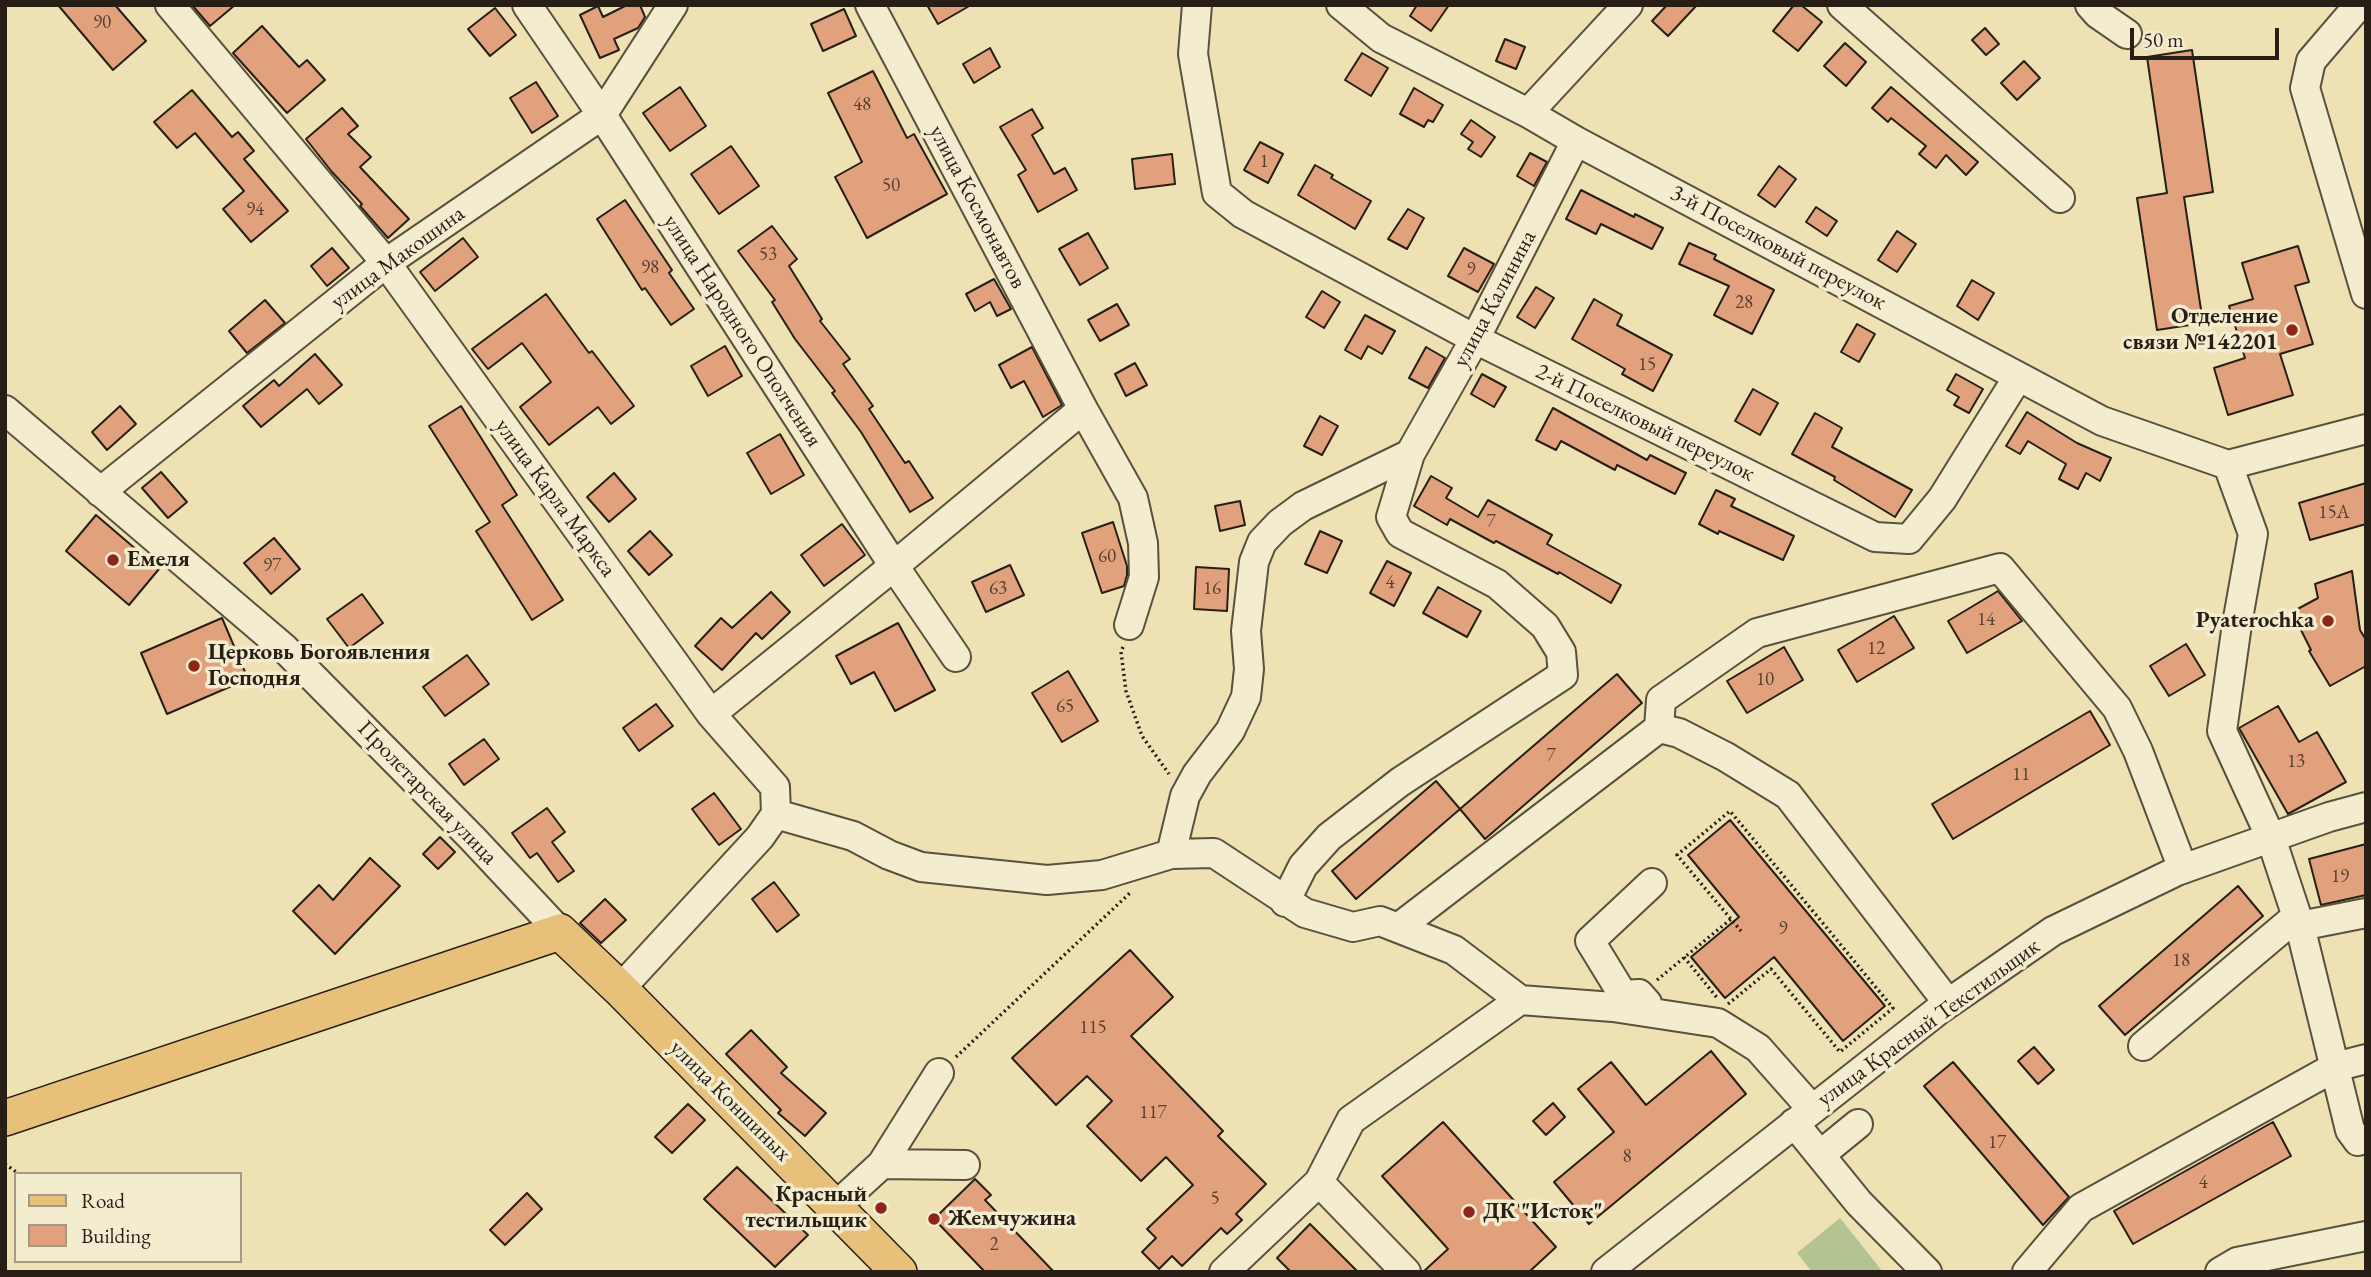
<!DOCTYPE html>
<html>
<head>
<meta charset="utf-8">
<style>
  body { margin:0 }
  #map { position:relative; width:2371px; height:1277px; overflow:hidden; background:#eee2b5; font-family:"EB Garamond",serif }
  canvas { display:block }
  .frame { position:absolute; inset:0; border:7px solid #271f15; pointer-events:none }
  .legend { position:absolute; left:14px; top:1172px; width:228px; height:91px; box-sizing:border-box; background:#f4eccf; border:2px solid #a29a85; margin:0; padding:9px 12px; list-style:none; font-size:21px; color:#271f15 }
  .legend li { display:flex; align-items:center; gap:14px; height:35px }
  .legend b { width:35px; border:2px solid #a29a85 }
  .scale { position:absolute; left:2130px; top:28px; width:149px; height:32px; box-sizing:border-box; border:4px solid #271f15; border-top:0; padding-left:9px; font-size:21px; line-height:24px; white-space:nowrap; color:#271f15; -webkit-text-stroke:5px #f4eccf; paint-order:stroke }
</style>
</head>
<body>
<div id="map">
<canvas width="2371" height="1277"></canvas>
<div class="frame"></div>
<ul class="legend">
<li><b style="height:9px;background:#e7c17a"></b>Road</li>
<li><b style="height:19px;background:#e2a17d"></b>Building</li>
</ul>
<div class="scale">50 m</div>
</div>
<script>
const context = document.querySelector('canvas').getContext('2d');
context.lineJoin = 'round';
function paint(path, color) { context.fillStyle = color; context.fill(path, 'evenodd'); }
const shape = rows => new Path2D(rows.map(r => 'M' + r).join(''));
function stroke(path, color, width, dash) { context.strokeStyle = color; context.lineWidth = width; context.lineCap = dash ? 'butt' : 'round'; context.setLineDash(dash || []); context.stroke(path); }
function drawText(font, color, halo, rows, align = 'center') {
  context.font = font + ' "EB Garamond",serif'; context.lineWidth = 7; context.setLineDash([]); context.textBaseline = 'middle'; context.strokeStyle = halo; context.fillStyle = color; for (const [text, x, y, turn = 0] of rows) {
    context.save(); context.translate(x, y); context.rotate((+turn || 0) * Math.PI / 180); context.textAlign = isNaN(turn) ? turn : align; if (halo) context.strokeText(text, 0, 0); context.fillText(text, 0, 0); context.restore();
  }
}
paint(shape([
  [1840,1218,1883,1272,1812,1272,1797,1253]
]), '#b3c492');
const building = shape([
  [58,5,115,5,146,41,113,70,58,5],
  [192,5,235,5,210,26,192,5],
  [627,5,640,5,645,17,638,28,614,39,619,50,600,58,580,15,598,6,603,17,627,5],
  [927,5,971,5,938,24,927,5],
  [1417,5,1449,5,1431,31,1410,16,1417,5],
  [1667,5,1697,5,1668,36,1652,21,1667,5],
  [1794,5,1801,5,1822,22,1798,51,1773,31,1794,5],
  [495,8,516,35,490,56,468,29,495,8],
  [844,9,856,36,823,51,811,24,844,9],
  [262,26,299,67,307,60,325,80,287,113,233,53,262,26],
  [1985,28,1999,44,1986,55,1972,40,1985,28],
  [1505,39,1525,47,1516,69,1496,61,1505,39],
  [1845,43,1866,62,1846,86,1824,66,1845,43],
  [990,48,1000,67,974,83,963,64,990,48],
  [2192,50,2213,192,2184,197,2203,323,2157,330,2137,198,2167,193,2147,57,2192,50],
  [1362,53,1388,68,1371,96,1345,80,1362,53],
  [2024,61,2040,78,2017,100,2001,83,2024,61],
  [873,71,907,138,914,134,947,194,867,238,835,177,862,162,828,93,873,71],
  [536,82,558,116,532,133,510,98,536,82],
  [680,87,706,126,670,151,643,113,680,87],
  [1891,87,1978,162,1966,175,1946,155,1936,168,1919,154,1926,146,1891,118,1888,122,1872,108,1891,87],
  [1414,88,1443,105,1433,122,1428,120,1424,127,1400,114,1414,88],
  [192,90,232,137,238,132,254,151,244,159,288,211,251,242,223,209,244,191,195,133,177,148,154,122,192,90],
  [342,108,358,126,348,134,371,157,360,167,409,219,388,238,360,206,362,204,332,172,306,139,342,108],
  [1032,109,1043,128,1032,135,1054,174,1065,168,1077,190,1038,212,1018,175,1026,170,1000,127,1032,109],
  [1471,120,1495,137,1481,157,1468,149,1473,142,1461,134,1471,120],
  [1260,142,1283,154,1268,183,1244,170,1260,142],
  [731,146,759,186,719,214,691,174,731,146],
  [1530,153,1547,162,1534,186,1517,176,1530,153],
  [1172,154,1175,184,1135,189,1132,159,1172,154],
  [1315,165,1333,175,1331,178,1371,201,1355,229,1298,195,1315,165],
  [1779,166,1796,179,1775,207,1758,195,1779,166],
  [1581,190,1634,217,1635,214,1663,228,1652,249,1601,224,1596,234,1566,219,1581,190],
  [625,200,672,270,669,273,694,309,671,325,645,288,642,290,597,219,625,200],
  [1816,207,1837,221,1827,236,1806,222,1816,207],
  [1408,209,1424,218,1407,249,1388,239,1408,209],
  [772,226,797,259,789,266,822,319,820,321,850,359,843,364,873,406,869,409,905,463,909,461,933,498,910,512,861,432,832,393,835,391,795,339,772,302,775,300,738,251,772,226],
  [1897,231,1916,244,1897,272,1878,260,1897,231],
  [1088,233,1108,268,1080,285,1059,249,1088,233],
  [463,238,478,257,435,291,420,272,463,238],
  [1689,243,1716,255,1714,259,1774,290,1752,334,1714,315,1729,286,1679,264,1689,243],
  [2298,246,2309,282,2295,286,2313,344,2280,354,2293,395,2228,415,2214,368,2245,358,2229,306,2253,299,2242,263,2298,246],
  [332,248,349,268,327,286,311,266,332,248],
  [1464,248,1494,264,1478,292,1448,276,1464,248],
  [994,279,1011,309,997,316,990,302,975,311,966,294,994,279],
  [1972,280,1994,293,1978,320,1957,306,1972,280],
  [1536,287,1554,298,1535,328,1517,317,1536,287],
  [1322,291,1340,302,1324,328,1306,317,1322,291],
  [546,294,589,353,592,351,634,406,611,424,598,407,549,445,520,407,551,382,522,343,488,369,472,349,546,294],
  [1594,299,1622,315,1617,325,1672,355,1653,391,1622,374,1625,369,1572,339,1594,299],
  [265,300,285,323,247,353,229,331,265,300],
  [1117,304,1129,325,1100,341,1088,320,1117,304],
  [1365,315,1395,331,1382,354,1368,346,1361,359,1345,350,1365,315],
  [1857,324,1875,334,1859,362,1841,352,1857,324],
  [725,346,742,376,708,396,691,366,725,346],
  [1032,347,1062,405,1043,417,1024,381,1011,388,999,365,1032,347],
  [1426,347,1445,358,1428,388,1409,378,1426,347],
  [315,354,342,385,319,404,307,389,261,427,243,406,274,380,279,386,315,354],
  [1135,363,1147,385,1126,396,1115,374,1135,363],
  [1482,374,1506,387,1494,407,1471,394,1482,374],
  [1956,374,1983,389,1969,413,1954,405,1959,397,1947,390,1956,374],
  [1753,389,1778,403,1760,435,1735,421,1753,389],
  [120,406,136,424,107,450,92,432,120,406],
  [461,406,517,495,502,505,563,600,532,620,476,531,490,522,429,426,461,406],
  [1553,408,1647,460,1650,455,1686,473,1675,494,1617,465,1615,470,1561,441,1556,450,1536,440,1553,408],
  [2027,412,2077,443,2111,458,2100,481,2086,473,2078,489,2059,479,2066,464,2028,441,2020,454,2006,446,2027,412],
  [1815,413,1842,428,1832,447,1912,490,1895,517,1834,480,1835,477,1792,454,1815,413],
  [1320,416,1338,426,1322,455,1304,446,1320,416],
  [780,434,804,475,771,494,747,453,780,434],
  [161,472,187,502,168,518,142,488,161,472],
  [614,473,636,499,609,522,587,497,614,473],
  [1431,476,1452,488,1446,498,1478,517,1488,500,1552,535,1547,544,1621,585,1611,603,1559,572,1558,574,1496,541,1494,543,1450,519,1447,525,1414,506,1431,476],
  [2366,483,2366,524,2310,540,2299,503,2366,483],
  [1716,490,1735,499,1731,506,1794,536,1783,560,1719,531,1718,534,1699,524,1716,490],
  [1240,501,1245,525,1220,531,1215,506,1240,501],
  [96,515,159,569,129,605,66,551,96,515],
  [1113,522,1127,566,1127,575,1124,586,1102,593,1082,533,1113,522],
  [842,524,865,555,824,586,801,555,842,524],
  [650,531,672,555,649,575,628,551,650,531],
  [1320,531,1342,541,1327,573,1305,564,1320,531],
  [274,538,300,569,271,594,244,563,274,538],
  [1387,561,1411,573,1394,606,1370,593,1387,561],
  [1010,565,1024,595,986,612,972,582,1010,565],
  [1196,567,1229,569,1227,611,1194,609,1196,567],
  [2352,571,2360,630,2366,640,2366,666,2330,686,2309,651,2311,650,2292,612,2318,598,2315,584,2352,571],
  [1438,587,1481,611,1467,637,1423,613,1438,587],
  [1998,591,2022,621,1967,653,1948,621,1998,591],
  [771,592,790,612,762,639,756,633,722,670,695,646,721,618,732,628,771,592],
  [362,594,383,623,349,648,327,619,362,594],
  [1894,616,1914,648,1857,682,1838,650,1894,616],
  [222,618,248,679,167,714,141,653,222,618],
  [898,623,935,690,895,711,874,672,851,684,836,656,898,623],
  [2186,644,2205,675,2169,696,2150,666,2186,644],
  [1784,647,1803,680,1747,713,1727,681,1784,647],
  [467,655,489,684,445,716,423,687,467,655],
  [1068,671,1098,721,1062,742,1032,693,1068,671],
  [1617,674,1642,703,1485,839,1460,809,1617,674],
  [656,704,673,726,639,751,623,728,656,704],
  [2278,706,2299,742,2317,732,2346,782,2288,814,2239,728,2278,706],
  [2090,711,2110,745,1953,839,1932,804,2090,711],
  [484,739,499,759,464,785,449,764,484,739],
  [1436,781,1460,809,1356,899,1332,871,1436,781],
  [714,793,741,829,719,845,692,809,714,793],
  [547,808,565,832,552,842,574,871,558,882,537,853,530,858,512,833,547,808],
  [1730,820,1885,1006,1843,1041,1774,957,1725,998,1691,957,1739,917,1688,855,1730,820],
  [440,837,455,852,438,869,423,854,440,837],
  [2366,844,2366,895,2321,905,2309,859,2366,844],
  [370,858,400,886,335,954,293,911,319,885,333,900,370,858],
  [774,882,799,915,777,932,752,899,774,882],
  [2238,886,2263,916,2125,1035,2099,1006,2238,886],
  [605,899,626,920,601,943,580,923,605,899],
  [1130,950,1173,997,1131,1036,1223,1131,1218,1136,1266,1184,1236,1214,1242,1220,1227,1234,1221,1228,1182,1266,1172,1256,1159,1269,1142,1252,1156,1238,1147,1229,1193,1185,1166,1157,1141,1181,1087,1126,1112,1101,1087,1076,1056,1105,1012,1058,1130,950],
  [751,1030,787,1067,781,1073,826,1113,805,1136,778,1113,781,1110,726,1054,751,1030],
  [2034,1047,2054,1070,2038,1084,2018,1061,2034,1047],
  [1711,1051,1746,1094,1589,1224,1554,1182,1614,1132,1578,1089,1611,1062,1646,1105,1711,1051],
  [1953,1062,2069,1197,2043,1225,1924,1086,1953,1062],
  [1553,1103,1565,1117,1546,1135,1533,1121,1553,1103],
  [688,1104,705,1120,672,1153,655,1137,688,1104],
  [1443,1122,1556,1247,1529,1272,1423,1272,1448,1249,1382,1176,1443,1122],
  [2273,1122,2291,1156,2133,1244,2114,1211,2273,1122],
  [737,1167,808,1235,775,1267,704,1199,737,1167],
  [975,1179,991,1195,985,1200,1054,1272,985,1272,934,1219,975,1179],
  [527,1193,542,1209,505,1245,490,1230,527,1193],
  [1310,1224,1358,1272,1291,1272,1277,1258,1310,1224]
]);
paint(building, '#e2a17d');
stroke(building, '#271f15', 2);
const minor = shape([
  [170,5,386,263,711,714,775,787,776,814,760,837,620,989],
  [527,5,602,115,894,566,956,657],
  [870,5,1083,409,1133,498,1143,543,1144,577,1129,625],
  [1197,5,1193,54,1217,193,1243,214,1475,339,1875,537,1909,539,1942,499,2018,377],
  [1341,5,1381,38,1528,113,1576,141,2102,421,2228,465],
  [1842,5,2060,198],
  [2090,5,2098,14,2127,34],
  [2359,5,2311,61,2305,88,2366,294],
  [1528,113,1628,5],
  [5,410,285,649,472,838,560,932],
  [2228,465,2253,534,2237,624,2222,731,2271,838,2300,926,2350,1130,2358,1141,2366,1139],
  [2228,465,2366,429],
  [100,492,386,263,602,115,673,5],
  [711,714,894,566,1083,409],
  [1659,728,1661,700,1757,633,2000,568,2117,708,2138,751,2183,869],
  [776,814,853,836,889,855,921,867,1047,880,1102,875,1171,854,1214,853,1305,913,1353,927,1380,921,1454,950,1520,1000,1613,1007,1718,1023,1758,1048,1812,1109],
  [1171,854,1185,796,1197,774,1230,731,1246,697,1249,669,1246,631,1254,562,1262,542,1280,523,1303,506,1410,454],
  [1285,902,1303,866,1329,837,1400,782,1563,675,1561,652,1545,626,1497,584,1400,533,1391,517,1410,454,1475,339,1576,141],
  [2300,926,2366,913],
  [1398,928,1659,728,1679,733,1726,757,1788,795,1948,1003],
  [1647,1003,1639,994,1623,995,1590,941,1652,883],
  [2143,1046,2297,916],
  [1794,1123,1859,1203,1927,1272],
  [1820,1155,1858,1124],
  [882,1164,939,1073],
  [1319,1182,1406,1272],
  [835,1207,882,1164,965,1165],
  [1224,1272,1319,1182,1351,1120,1520,1000],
  [1606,1272,1940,1009,2053,931,2177,871,2329,817,2366,807],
  [2027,1272,2081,1208,2335,1067,2366,1059],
  [2220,1272,2237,1262,2366,1236]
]);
const major = shape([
  [5,1118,560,932,620,989,899,1272]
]);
stroke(minor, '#59503d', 32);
stroke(major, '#271f15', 38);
stroke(shape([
  [1123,647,1121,652,1126,691,1142,736,1169,774],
  [1684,957,1718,999],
  [1657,980,1731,919],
  [1728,1004,1771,969,1840,1052,1893,1008,1730,811,1677,855,1741,931],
  [956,1057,1131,892],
  [5,1164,19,1174]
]), '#271f15', 3.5, [2, 3.5]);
stroke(minor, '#f4eccf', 28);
stroke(major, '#e7c17a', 35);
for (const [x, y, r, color] of [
  [2292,330,7,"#8f2418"],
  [113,560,7,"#8f2418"],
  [2328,621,7,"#8f2418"],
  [194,666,7,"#8f2418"],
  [881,1208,7,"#8f2418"],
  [1469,1212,7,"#8f2418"],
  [934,1219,7,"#8f2418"]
]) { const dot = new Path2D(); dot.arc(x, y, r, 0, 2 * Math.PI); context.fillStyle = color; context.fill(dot); stroke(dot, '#f4eccf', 2.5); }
drawText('19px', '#56402f', null, [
  ["90",102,23],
  ["48",862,105],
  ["1",1264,162],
  ["50",891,186],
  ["94",255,210],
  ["53",768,255],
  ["98",650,268],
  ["9",1471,270],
  ["28",1744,303],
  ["15",1647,365],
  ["15А",2334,513],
  ["7",1491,522],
  ["60",1107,557],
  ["97",272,566],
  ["4",1390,583],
  ["63",998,589],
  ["16",1212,589],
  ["14",1986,620],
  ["12",1876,649],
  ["10",1765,680],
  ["65",1065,707],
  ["7",1551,756],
  ["13",2296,762],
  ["11",2021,775],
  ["19",2340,877],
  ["9",1783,929],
  ["18",2181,961],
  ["115",1093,1028],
  ["117",1153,1113],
  ["17",1997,1143],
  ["8",1627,1157],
  ["4",2203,1183],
  ["5",1215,1199],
  ["2",994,1245]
]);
drawText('23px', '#271f15', '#f4eccf', [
  ["улица Космонавтов",977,207,62],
  ["3-й Поселковый переулок",1778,248,28],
  ["улица Макошина",398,258,-36],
  ["улица Калинина",1495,299,-62],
  ["улица Народного Ополчения",742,331,57],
  ["2-й Поселковый переулок",1645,423,26],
  ["улица Карла Маркса",555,498,54],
  ["Пролетарская улица",427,793,46],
  ["улица Красный Текстильщик",1929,1023,-36],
  ["улица Коншиных",730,1101,45]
]);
drawText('bold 23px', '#271f15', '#f4eccf', [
  ["Отделение",2278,317,"right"],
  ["связи №142201",2278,343,"right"],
  ["Емеля",127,560],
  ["Pyaterochka",2314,621,"right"],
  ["Церковь Богоявления",208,653],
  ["Господня",208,679],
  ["Красный",867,1195,"right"],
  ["тестильщик",867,1221,"right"],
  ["ДК \"Исток\"",1483,1212],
  ["Жемчужина",948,1219]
], 'left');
</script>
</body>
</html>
